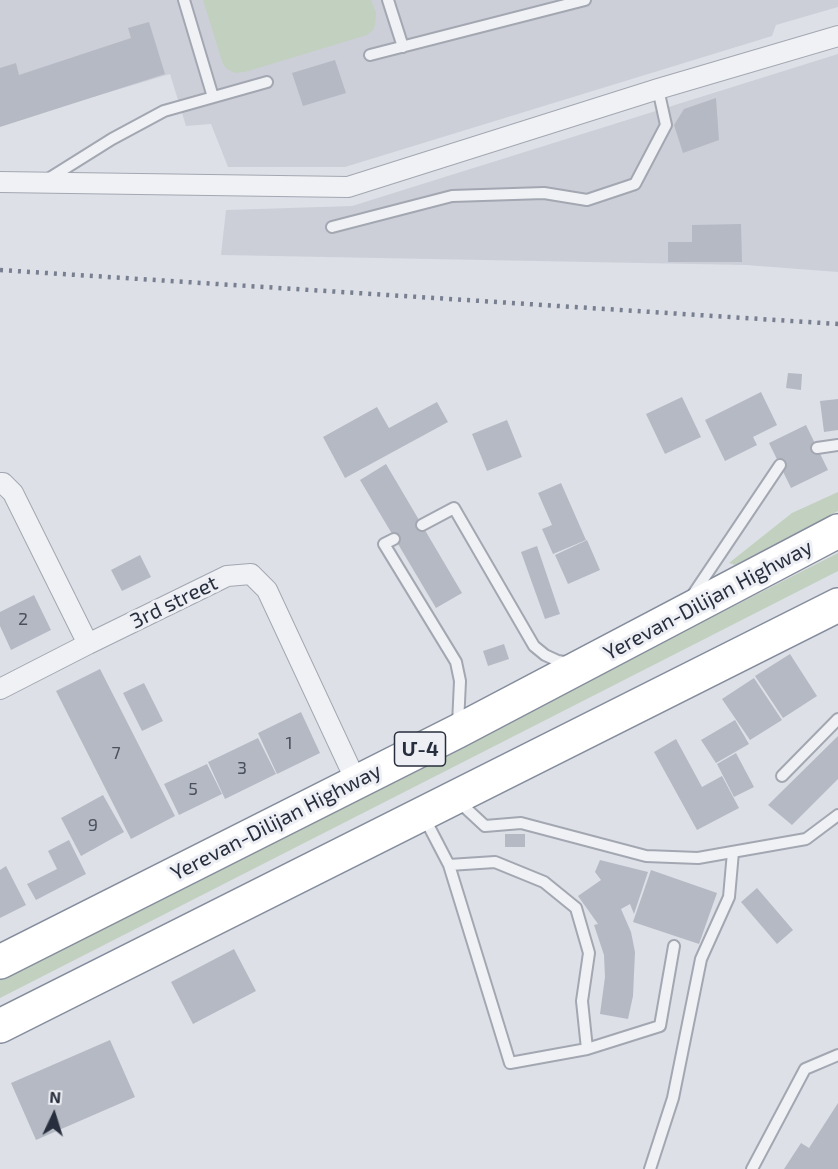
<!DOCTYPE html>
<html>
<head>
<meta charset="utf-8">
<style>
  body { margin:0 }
  #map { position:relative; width:838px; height:1169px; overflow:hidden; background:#dde0e7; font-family:"Exo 2",sans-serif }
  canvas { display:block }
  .north { position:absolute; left:24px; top:1085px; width:60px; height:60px; -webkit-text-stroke:4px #edeff4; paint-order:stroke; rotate:4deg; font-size:16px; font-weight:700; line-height:24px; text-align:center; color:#272e3d }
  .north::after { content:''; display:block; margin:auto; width:21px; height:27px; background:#272e3d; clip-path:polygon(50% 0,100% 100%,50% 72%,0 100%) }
</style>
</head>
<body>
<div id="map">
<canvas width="838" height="1169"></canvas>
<div class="north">N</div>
</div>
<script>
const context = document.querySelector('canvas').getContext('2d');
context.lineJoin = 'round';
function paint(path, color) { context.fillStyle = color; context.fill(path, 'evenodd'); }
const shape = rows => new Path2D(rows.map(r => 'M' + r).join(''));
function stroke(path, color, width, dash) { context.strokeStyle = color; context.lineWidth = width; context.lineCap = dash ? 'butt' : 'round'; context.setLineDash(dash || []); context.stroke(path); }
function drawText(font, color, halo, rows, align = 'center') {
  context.font = font + ' "Exo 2","Noto Sans Armenian",sans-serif'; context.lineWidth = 6; context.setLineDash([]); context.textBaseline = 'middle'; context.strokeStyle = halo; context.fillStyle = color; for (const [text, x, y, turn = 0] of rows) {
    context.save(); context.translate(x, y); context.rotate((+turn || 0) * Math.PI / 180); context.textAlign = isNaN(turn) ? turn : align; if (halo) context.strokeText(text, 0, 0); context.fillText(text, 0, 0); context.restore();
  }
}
paint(shape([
  [0,0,838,0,838,7,776,25,772,36,345,167,228,167,211,124,186,126,170,74,0,125],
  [838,54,838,272,746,265,221,255,226,210,352,206]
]), '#cccfd8');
paint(shape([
  [203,0,371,0,376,13,375,25,373,30,367,35,245,72,235,73,227,69,223,64],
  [838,492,838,511,735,565,729,563,792,513],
  [838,553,838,571,0,998,0,980]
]), '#c2d0bf');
paint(shape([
  [149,22,165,74,0,127,0,68,16,63,19,75,131,38,128,28],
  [335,60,346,93,303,106,292,73],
  [716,98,719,140,683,153,674,125,684,109],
  [741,224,742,262,668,262,668,242,692,242,692,225],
  [788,373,802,374,801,390,786,388],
  [761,392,777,425,753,437,757,445,725,461,705,420],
  [682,397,701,437,665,454,646,414],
  [838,399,838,430,824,432,820,401],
  [437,402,448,422,345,478,323,437,377,407,389,428],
  [507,420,522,457,487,471,472,434],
  [806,425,828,470,791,488,769,443],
  [386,464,462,593,436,608,360,480],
  [561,483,586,540,553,554,542,529,552,525,538,493],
  [587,540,600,570,568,584,555,555],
  [537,546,560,614,545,619,521,552],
  [140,555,151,577,122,591,111,570],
  [34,595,51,630,11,650,0,626,0,612],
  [504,644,509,659,488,666,483,651],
  [790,654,817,696,783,718,755,676],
  [100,669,175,816,131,839,56,691],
  [754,678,782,720,750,740,722,699],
  [144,683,163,721,142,731,123,693],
  [301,712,320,753,277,774,258,733],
  [735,720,749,744,716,763,701,740],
  [838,736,838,779,792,825,768,805],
  [258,738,276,774,225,799,208,762],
  [676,739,702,787,722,776,739,808,697,830,654,752],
  [736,753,754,787,734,797,717,764],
  [207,764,222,794,179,815,164,784],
  [103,795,124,832,81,856,61,818],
  [505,834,525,834,525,847,505,847],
  [69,840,86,874,36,900,27,884,57,869,48,851],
  [600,860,648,872,634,914,630,904,621,909,631,932,635,952,633,996,628,1019,600,1014,605,977,604,955,594,925,598,924,578,896,601,880,595,872],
  [6,866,26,905,0,918,0,870],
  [651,870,717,893,699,944,633,922],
  [757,888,793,930,777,944,741,902],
  [234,949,256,991,193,1024,171,982],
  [110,1040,135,1097,36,1140,11,1083],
  [838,1103,838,1169,784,1169,801,1143,809,1148]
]), '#b5b9c3');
const lane = shape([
  [184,0,213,97],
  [388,0,403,47],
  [370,55,585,0],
  [45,181,112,139,164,111,267,82],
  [332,227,452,196,544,193,587,200,635,184,666,125,658,89],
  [817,448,838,445],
  [422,525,454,508,534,646,545,655,558,661,571,663],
  [394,539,384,544,456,662,460,681,458,724],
  [692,596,780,465],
  [782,776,838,719],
  [457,800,485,826,521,823,646,856,698,858,806,839,838,815],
  [424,817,449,865,495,862,544,882,576,908,589,953,582,1001,587,1049,660,1026,674,946],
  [449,865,510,1063,587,1049],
  [650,1169,673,1098,701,959,729,897,733,852],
  [752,1169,805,1069,838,1055]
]);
const street = shape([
  [0,182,348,187,658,89,838,36],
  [0,483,3,483,13,493,88,644,227,576,251,574,267,590,356,781],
  [0,689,88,644]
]);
const highway = shape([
  [0,962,458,731,838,531],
  [0,1026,838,605]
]);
stroke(lane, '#a3a7b1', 14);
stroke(street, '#a3a7b1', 22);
stroke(highway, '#858d9d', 36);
stroke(lane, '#f0f1f5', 10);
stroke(street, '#f0f1f5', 20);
stroke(highway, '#fff', 33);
stroke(shape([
  [0,270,838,324]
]), '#777f90', 4.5, [3, 6]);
drawText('18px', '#4a515e', null, [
  ["2",23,619],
  ["1",289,743],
  ["7",116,753],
  ["3",242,768],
  ["5",193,789],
  ["9",93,825]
]);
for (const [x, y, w] of [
  [420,749,51]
]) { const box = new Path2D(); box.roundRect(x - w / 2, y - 17, w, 34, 4.5); context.fillStyle = '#edeff4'; context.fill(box); stroke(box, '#272e3d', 1.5); }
drawText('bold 20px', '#272e3d', null, [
  ["Մ-4",420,749]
]);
drawText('21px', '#272e3d', '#edeff4', [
  ["Yerevan-Dilijan Highway",708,600,-28],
  ["3rd street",174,602,-26],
  ["Yerevan-Dilijan Highway",276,822,-27]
]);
</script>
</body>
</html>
